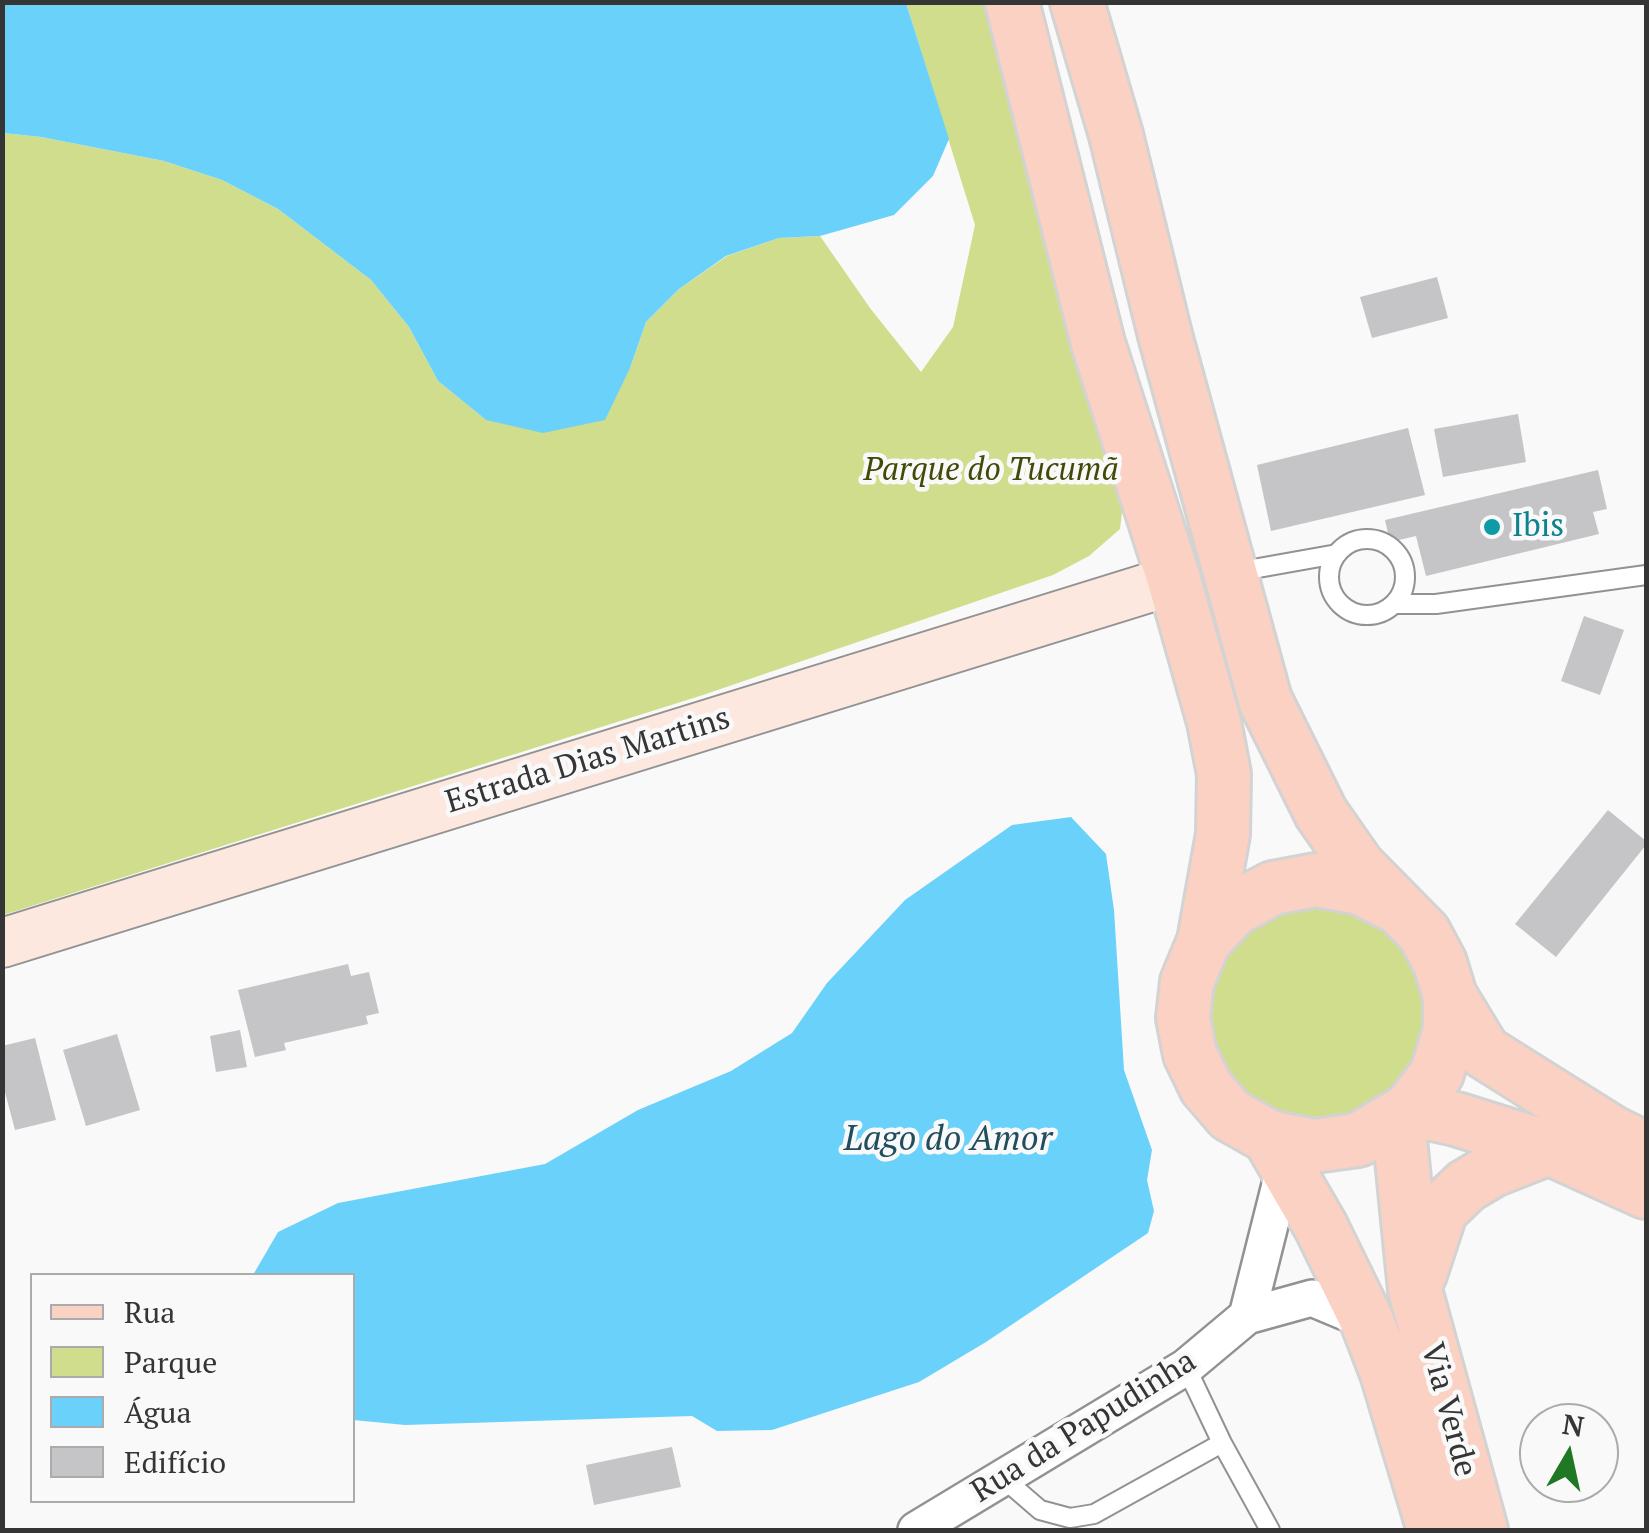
<!DOCTYPE html>
<html>
<head>
<meta charset="utf-8">
<style>
  body { margin:0 }
  #map { position:relative; width:1649px; height:1533px; overflow:hidden; background:#f9f9fa; font-family:"PT Serif",serif }
  canvas { display:block }
  .frame { position:absolute; inset:0; border:5px solid #353536; pointer-events:none }
  .legend { position:absolute; left:30px; top:1273px; width:325px; height:230px; box-sizing:border-box; background:#f9f9fa; border:2px solid #ababac; margin:0; padding:12px 18px; list-style:none; font-size:30px; color:#353536 }
  .legend li { display:flex; align-items:center; gap:20px; height:50px }
  .legend b { width:50px; border:2px solid #ababac }
  .north { position:absolute; left:1519px; top:1403px; width:100px; height:100px; box-sizing:border-box; background:#f9f9fa; border:2px solid #ababac; border-radius:50%; rotate:9deg; font-size:28px; font-weight:700; line-height:40px; text-align:center; color:#353536 }
  .north::after { content:''; display:block; margin:auto; width:35px; height:45px; background:#207825; clip-path:polygon(50% 0,100% 100%,50% 72%,0 100%) }
</style>
</head>
<body>
<div id="map">
<canvas width="1649" height="1533"></canvas>
<div class="frame"></div>
<ul class="legend">
<li><b style="height:12px;background:#fad1c2"></b>Rua</li>
<li><b style="height:28px;background:#d0dd8c"></b>Parque</li>
<li><b style="height:28px;background:#6ad2fa"></b>Água</li>
<li><b style="height:28px;background:#c5c4c6"></b>Edifício</li>
</ul>
<div class="north">N</div>
</div>
<script>
const context = document.querySelector('canvas').getContext('2d');
context.lineJoin = 'round';
function paint(path, color) { context.fillStyle = color; context.fill(path, 'evenodd'); }
const shape = rows => new Path2D(rows.map(r => 'M' + r).join(''));
function stroke(path, color, width, dash) { context.strokeStyle = color; context.lineWidth = width; context.lineCap = dash ? 'butt' : 'round'; context.setLineDash(dash || []); context.stroke(path); }
function drawText(font, color, halo, rows, align = 'center') {
  context.font = font + ' "PT Serif",serif'; context.lineWidth = 9; context.setLineDash([]); context.textBaseline = 'middle'; context.strokeStyle = halo; context.fillStyle = color; for (const [text, x, y, turn = 0] of rows) {
    context.save(); context.translate(x, y); context.rotate((+turn || 0) * Math.PI / 180); context.textAlign = isNaN(turn) ? turn : align; if (halo) context.strokeText(text, 0, 0); context.fillText(text, 0, 0); context.restore();
  }
}
paint(shape([
  [906,3,991,3,1123,504,1120,529,1089,556,1053,575,703,695,3,915,3,133,41,137,164,161,222,180,278,209,371,280,409,327,438,381,486,420,630,368,646,322,679,289,727,256,779,238,820,236,870,308,921,372,953,327,975,225],
  '1204 1011a112 112 0 1 1 224 0a112 112 0 1 1-224 0Z'
]), '#d0dd8c');
paint(shape([
  [906,3,949,139,933,176,894,215,820,236,779,238,726,256,679,289,646,322,630,368,605,420,543,433,486,420,438,381,409,327,371,280,278,209,222,180,164,161,41,137,3,133,3,3],
  [1071,817,1106,854,1114,910,1124,1070,1152,1150,1147,1180,1154,1211,1148,1233,986,1342,919,1382,772,1430,717,1431,692,1416,405,1425,353,1420,352,1276,253,1275,278,1232,338,1203,545,1164,638,1110,731,1071,792,1033,827,983,905,900,1012,825]
]), '#6ad2fa');
paint(shape([
  [1437,277,1448,318,1372,338,1360,297],
  [1518,414,1526,462,1443,477,1434,429],
  [1408,428,1425,495,1271,531,1257,465],
  [1598,470,1607,509,1593,512,1599,534,1426,576,1416,536,1390,542,1385,520],
  [1584,616,1624,630,1600,695,1561,681],
  [1608,810,1646,841,1646,845,1556,957,1515,924],
  [348,964,351,976,369,972,379,1013,366,1016,368,1024,284,1043,286,1050,255,1057,238,990],
  [240,1030,247,1067,216,1072,210,1036],
  [117,1034,140,1110,86,1126,63,1050],
  [35,1038,56,1120,15,1130,2,1081,2,1046],
  [672,1447,681,1487,594,1505,586,1465]
]), '#c5c4c6');
const lane = shape([
  '1329 577a38 38 0 1 1 76 0a38 38 0 1 1-76 0Z',
  [1236,572,1337,554],
  [1396,604,1436,604,1646,575],
  [1186,1367,1222,1443,1270,1530],
  [1003,1478,1040,1510,1070,1518,1094,1514,1222,1443]
]);
const street = shape([
  [1247,1316,1285,1165],
  [916,1530,1186,1367,1247,1316,1312,1298,1367,1321]
]);
const secondary = shape([
  [2,943,1174,580]
]);
const primary = shape([
  [1012,2,1098,343,1174,580,1214,722,1224,774,1223,834,1204,941,1187,982,1183,1018,1190,1054,1206,1087,1230,1115,1269,1137,1314,1146,1358,1140,1410,1109,1437,1073,1450,1030,1450,996,1440,963,1424,933,1358,866,1321,813,1265,700,1165,335,1116,135,1077,2],
  [1204,941,1234,909,1273,888,1316,880,1360,888,1389,903],
  [1450,996,1484,1052,1613,1133,1646,1149],
  [1410,1109,1456,1119,1549,1148,1646,1192],
  [1398,1119,1415,1290,1481,1530],
  [1269,1137,1321,1227,1367,1321,1387,1373,1434,1530],
  [1420,1274,1441,1210,1466,1186,1493,1170,1549,1148]
]);
stroke(lane, '#929293', 22);
stroke(street, '#929293', 40);
stroke(secondary, '#929293', 52);
stroke(primary, '#d3d3d3', 58);
stroke(lane, '#fff', 18);
stroke(street, '#fff', 35);
stroke(secondary, '#fde8e0', 48);
stroke(primary, '#fad1c2', 52);
for (const [x, y, r, color] of [
  [1492,527,10,"#0f9aa8"]
]) { const dot = new Path2D(); dot.arc(x, y, r, 0, 2 * Math.PI); context.fillStyle = color; context.fill(dot); stroke(dot, '#f9f9fa', 4); }
drawText('italic 32px', '#434a07', '#f9f9fa', [
  ["Parque do Tucumã",991,471]
]);
drawText('32px', '#0d838f', '#f9f9fa', [
  ["Ibis",1512,527]
], 'left');
drawText('32px', '#353536', '#f9f9fa', [
  ["Estrada Dias Martins",588,761,-17],
  ["Via Verde",1448,1410,75],
  ["Rua da Papudinha",1084,1427,-32]
]);
drawText('italic 35px', '#214e5f', '#f9f9fa', [
  ["Lago do Amor",948,1140]
]);
</script>
</body>
</html>
